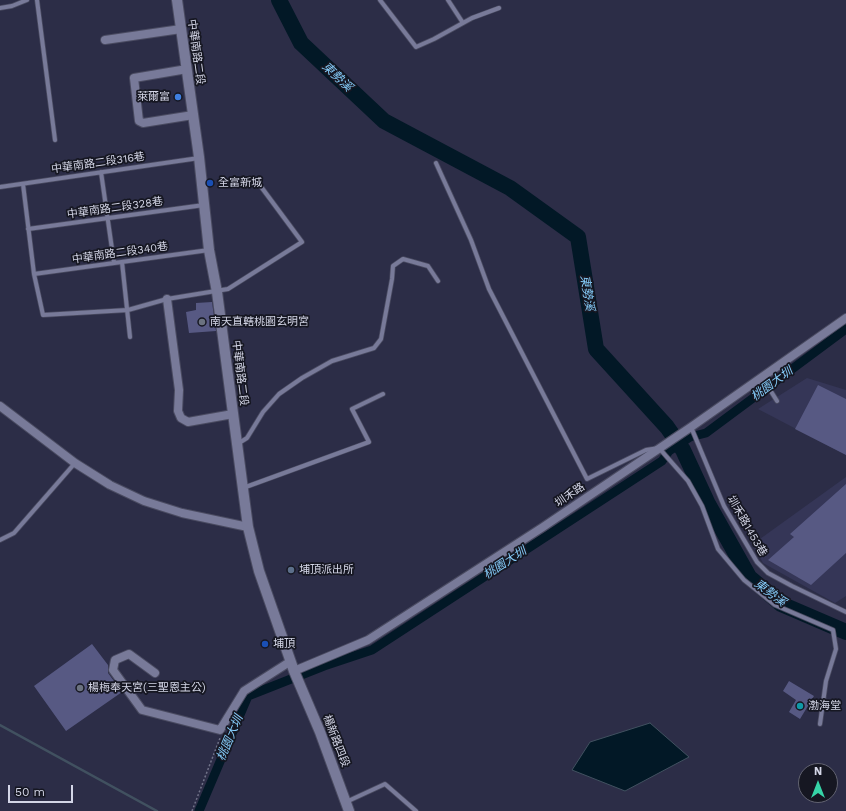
<!DOCTYPE html>
<html>
<head>
<meta charset="utf-8">
<style>
  body { margin:0 }
  #map { position:relative; width:846px; height:811px; overflow:hidden; background:#2c2d47; font-family:"Work Sans",sans-serif }
  canvas { display:block }
  .north { position:absolute; left:798px; top:763px; width:40px; height:40px; box-sizing:border-box; background:#161722; border:1px solid #626371; border-radius:50%; rotate:0deg; font-size:11px; font-weight:700; line-height:16px; text-align:center; color:#d4d6e7 }
  .north::after { content:''; display:block; margin:auto; width:14px; height:18px; background:#36d4a7; clip-path:polygon(50% 0,100% 100%,50% 72%,0 100%) }
  .scale { position:absolute; left:8px; top:785px; width:65px; height:18px; box-sizing:border-box; border:2px solid #d4d6e7; border-top:0; padding-left:5px; font-size:12px; line-height:14px; white-space:nowrap; color:#d4d6e7; -webkit-text-stroke:3px #161722; paint-order:stroke }
</style>
</head>
<body>
<div id="map">
<canvas width="846" height="811"></canvas>
<div class="north">N</div>
<div class="scale">50 m</div>
</div>
<script>
const context = document.querySelector('canvas').getContext('2d');
context.lineJoin = 'round';
function paint(path, color) { context.fillStyle = color; context.fill(path, 'evenodd'); }
const shape = rows => new Path2D(rows.map(r => 'M' + r).join(''));
function stroke(path, color, width, dash) { context.strokeStyle = color; context.lineWidth = width; context.lineCap = dash ? 'butt' : 'round'; context.setLineDash(dash || []); context.stroke(path); }
function drawText(font, color, halo, rows, align = 'center') {
  context.font = font + ' "Work Sans","Noto Sans TC",sans-serif'; context.lineWidth = 3.5; context.setLineDash([]); context.textBaseline = 'middle'; context.strokeStyle = halo; context.fillStyle = color; for (const [text, x, y, turn = 0] of rows) {
    context.save(); context.translate(x, y); context.rotate((+turn || 0) * Math.PI / 180); context.textAlign = isNaN(turn) ? turn : align; if (halo) context.strokeText(text, 0, 0); context.fillText(text, 0, 0); context.restore();
  }
}
paint(shape([
  [807,378,846,390,846,455,758,409],
  [846,477,846,596,835,603,763,563,753,544]
]), '#353657');
const water = shape([
  [650,723,689,757,625,791,572,770,590,742,650,723]
]);
paint(water, '#021826');
stroke(water, '#415160', 1);
stroke(shape([
  [0,725,157,811]
]), '#415160', 2.5);
stroke(shape([
  [199,811,248,696,324,666,372,650,662,461,669,451,690,437,706,433,846,329]
]), '#021826', 9);
stroke(shape([
  [279,0,301,43,384,121,510,188,578,237,596,349,667,427,683,450,708,504,749,577,781,604,846,632]
]), '#021826', 16);
paint(shape([
  [212,302,216,331,189,333,186,312,196,310,196,303],
  [818,385,846,399,846,455,795,429],
  [846,484,846,553,811,585,768,560,794,537,790,534],
  [92,644,108,665,108,673,122,692,66,731,34,686],
  [789,681,814,696,800,719,789,712,796,700,783,691]
]), '#575983');
const service = shape([
  [37,0,55,140],
  [380,0,416,47,434,39,472,18,499,8],
  [448,0,463,23],
  [0,8,12,6,27,0],
  [436,163,471,240,489,289,587,479,646,450,659,448,688,481,702,506,718,549,744,580,775,605,833,630,836,649,826,681,820,724],
  [101,172,114,263],
  [23,184,34,274,43,315,128,310,167,299,228,289,302,242,262,188],
  [0,187,199,158],
  [28,229,204,205],
  [122,262,130,337],
  [34,274,209,250],
  [762,377,777,401],
  [691,427,724,506,757,562,768,573,792,586,846,612],
  [239,443,247,438,263,412,279,394,302,378,332,361,374,348,381,339,392,279,393,266,403,259,428,266,438,281],
  [243,488,369,442,352,409,383,394],
  [0,540,14,533,75,463],
  [346,802,385,784,416,811]
]);
const minor = shape([
  [105,40,181,29],
  [187,69,134,78,139,121,143,123,193,115],
  [167,299,179,390,178,411,181,418,188,422,233,414],
  [0,406,75,463,110,485,144,501,182,513,248,527],
  [294,671,368,640,543,527,691,427,846,318],
  [155,673,129,654,115,660,113,670,142,710,220,730,244,691,291,661]
]);
const secondary = shape([
  [177,0,199,157,209,250,217,292,248,527,259,571,294,671,320,732,349,811]
]);
stroke(service, '#4a4b61', 5.5);
stroke(minor, '#4a4b61', 10);
stroke(secondary, '#4a4b61', 12);
stroke(shape([
  [192,811,220,738]
]), '#717389', 1.5, [2, 2]);
stroke(service, '#787a99', 4);
stroke(minor, '#787a99', 8);
stroke(secondary, '#787a99', 10);
for (const [x, y, r, color] of [
  [178,97,4,"#3f7fe0"],
  [210,183,4,"#1a4fb4"],
  [202,322,4,"#6b7280"],
  [291,570,4,"#5c6f8a"],
  [265,644,4,"#1a4fb4"],
  [80,688,4,"#6b7280"],
  [800,706,4,"#0f9aa8"]
]) { const dot = new Path2D(); dot.arc(x, y, r, 0, 2 * Math.PI); context.fillStyle = color; context.fill(dot); stroke(dot, '#161722', 1.5); }
drawText('11px', '#d4d6e7', '#161722', [
  ["中華南路二段",196,52,82],
  ["中華南路二段316巷",98,163,-8],
  ["中華南路二段328巷",115,208,-8],
  ["中華南路二段340巷",120,253,-8],
  ["中華南路二段",240,373,83],
  ["圳禾路",570,495,-34],
  ["圳禾路1453巷",747,526,60],
  ["楊新路四段",336,741,69]
]);
drawText('11px', '#d4d6e7', '#161722', [
  ["萊爾富",170,97,"right"],
  ["全富新城",218,183],
  ["南天直轄桃園玄明宮",210,322],
  ["埔頂派出所",299,570],
  ["埔頂",273,644],
  ["楊梅奉天宮(三聖恩主公)",88,688],
  ["渤海堂",808,706]
], 'left');
drawText('italic 12px', '#85ccfa', '#161722', [
  ["東勢溪",337,77,43],
  ["東勢溪",587,293,81],
  ["桃園大圳",772,384,-36],
  ["桃園大圳",505,563,-33],
  ["東勢溪",770,593,37],
  ["桃園大圳",230,738,-67]
]);
</script>
</body>
</html>
